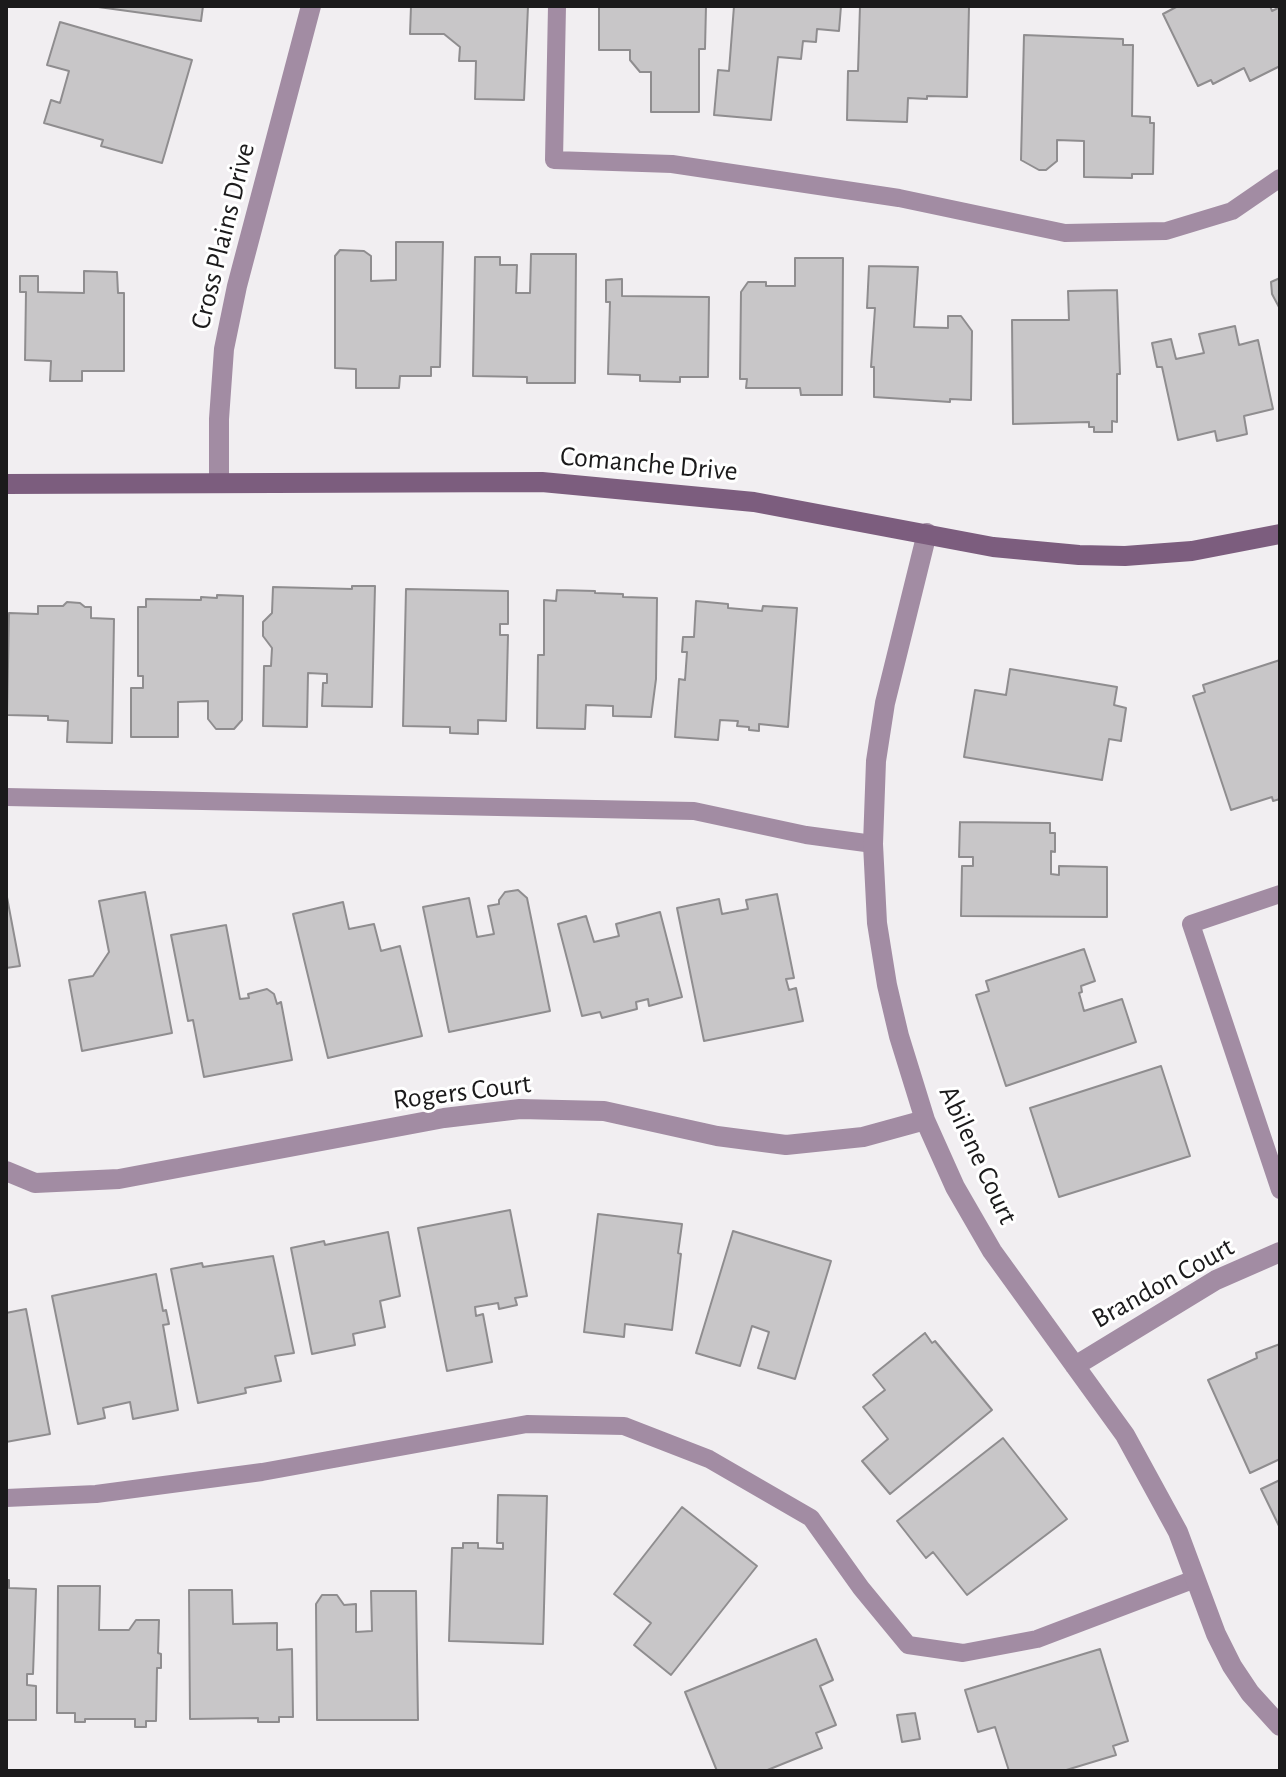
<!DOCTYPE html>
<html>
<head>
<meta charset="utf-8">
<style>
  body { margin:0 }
  #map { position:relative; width:1286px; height:1777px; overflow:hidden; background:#f1eef1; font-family:"Alegreya Sans",sans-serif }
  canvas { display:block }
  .frame { position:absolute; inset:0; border:8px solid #1b1a1b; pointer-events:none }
</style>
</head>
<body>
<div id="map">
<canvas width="1286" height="1777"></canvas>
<div class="frame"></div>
</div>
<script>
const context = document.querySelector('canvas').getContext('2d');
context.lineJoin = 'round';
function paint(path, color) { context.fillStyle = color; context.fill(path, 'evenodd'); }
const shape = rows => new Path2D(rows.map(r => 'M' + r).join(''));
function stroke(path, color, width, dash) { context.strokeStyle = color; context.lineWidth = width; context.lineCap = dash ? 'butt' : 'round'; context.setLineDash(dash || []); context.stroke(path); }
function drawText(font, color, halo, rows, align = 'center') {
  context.font = font + ' "Alegreya Sans",sans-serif'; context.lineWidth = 6; context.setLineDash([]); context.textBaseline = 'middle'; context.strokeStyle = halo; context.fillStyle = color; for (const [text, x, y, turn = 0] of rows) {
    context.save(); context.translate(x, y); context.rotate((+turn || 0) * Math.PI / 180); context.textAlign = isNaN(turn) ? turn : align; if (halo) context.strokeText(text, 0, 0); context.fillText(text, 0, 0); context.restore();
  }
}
const building = shape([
  [91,6,203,6,201,21,91,6],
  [411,6,528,6,524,100,475,99,476,61,459,61,460,47,444,34,410,34,411,6],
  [599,6,706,6,705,49,699,49,699,112,651,112,651,72,640,72,630,60,630,50,599,50,599,6],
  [734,6,841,6,839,31,817,29,816,42,803,41,801,59,778,57,771,120,714,115,718,70,729,71,734,6],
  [860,6,969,6,967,97,927,96,927,99,908,98,907,122,847,120,848,71,858,71,860,6],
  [1178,6,1270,6,1272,11,1280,7,1280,66,1250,81,1244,68,1213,84,1211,80,1198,86,1163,14,1178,6],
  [60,22,192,60,162,163,101,146,103,140,44,123,51,100,60,103,69,71,47,65,60,22],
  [1024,35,1123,39,1123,45,1133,45,1132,116,1150,117,1150,123,1154,123,1153,174,1132,174,1132,178,1084,177,1084,141,1057,140,1057,161,1046,170,1039,170,1021,160,1024,35],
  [396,242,443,242,440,367,431,367,431,376,400,376,399,388,356,388,356,369,335,368,335,256,340,250,364,251,371,256,371,281,396,280,396,242],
  [531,254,576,254,575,383,527,383,527,377,473,376,475,257,500,257,500,265,517,265,516,293,530,293,531,254],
  [795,258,843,258,842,395,801,395,800,388,746,388,747,379,740,379,741,292,748,282,766,282,766,286,795,286,795,258],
  [869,266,918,267,914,327,948,328,948,316,961,316,972,331,971,400,950,399,950,402,874,397,874,367,871,367,875,308,867,308,869,266],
  [84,271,117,272,118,293,124,293,124,371,82,371,82,381,50,381,51,361,25,360,26,292,20,292,20,276,38,276,38,292,84,293,84,271],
  [1280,278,1280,309,1272,294,1271,282,1280,278],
  [622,279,622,296,709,297,708,377,680,377,680,382,640,381,640,375,608,374,610,302,606,302,606,280,622,279],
  [1117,290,1120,374,1117,374,1117,422,1112,421,1112,432,1094,432,1094,427,1089,427,1089,422,1013,424,1012,320,1069,320,1068,291,1117,290],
  [1235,326,1239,345,1258,340,1273,409,1244,416,1247,434,1217,441,1215,431,1178,440,1162,367,1157,367,1152,343,1171,339,1176,359,1204,353,1199,334,1235,326],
  [352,586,375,586,372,707,322,706,323,683,327,683,327,674,308,673,307,727,263,726,264,666,271,666,272,648,263,636,263,622,272,613,273,587,352,589,352,586],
  [406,589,508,591,508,624,500,624,500,635,508,635,506,721,478,720,478,734,450,733,450,727,403,726,406,589],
  [557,590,595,591,595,593,623,594,623,597,657,598,656,679,651,717,613,716,613,706,586,705,585,729,537,728,538,655,544,655,544,600,556,601,557,590],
  [217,595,243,596,242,720,234,729,216,729,208,719,208,701,178,702,178,737,131,737,131,688,143,688,143,676,138,676,138,607,146,607,146,599,201,600,201,597,217,598,217,595],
  [696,601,728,604,728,608,762,611,763,606,797,608,788,727,759,724,759,731,749,730,749,727,737,726,738,721,720,720,718,740,675,737,679,679,685,680,687,652,682,652,683,637,694,637,696,601],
  [67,602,80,603,85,607,91,607,91,618,114,619,112,743,67,742,68,721,48,720,48,716,7,715,9,613,38,614,38,606,63,606,67,602],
  [1280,660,1280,799,1273,801,1272,797,1231,810,1193,696,1205,692,1203,685,1280,660],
  [1010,669,1117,687,1114,705,1126,708,1121,741,1109,739,1102,780,964,757,975,690,1006,695,1010,669],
  [960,822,1050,823,1050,833,1055,833,1055,852,1051,851,1051,874,1059,875,1059,866,1107,867,1107,917,961,916,962,866,973,866,973,857,959,857,960,822],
  [518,890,527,898,550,1011,449,1032,423,907,469,898,477,937,494,934,488,906,499,904,499,900,505,892,518,890],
  [6,892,20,966,6,968,6,892],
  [145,892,172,1033,82,1051,69,980,93,976,109,952,99,901,145,892],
  [777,894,794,978,786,979,789,990,796,988,803,1021,704,1041,677,908,719,899,722,914,748,909,746,900,777,894],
  [343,902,349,929,374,924,381,951,400,946,422,1036,328,1058,293,914,343,902],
  [660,912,682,997,649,1006,648,999,636,1002,637,1009,602,1018,600,1012,582,1016,558,924,586,916,594,942,619,936,616,924,660,912],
  [226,925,240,999,249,998,248,994,267,989,274,994,277,1004,281,1002,292,1060,204,1077,193,1020,188,1021,171,935,226,925],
  [1084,949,1095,981,1081,986,1082,992,1079,993,1084,1011,1122,999,1136,1042,1006,1086,976,995,989,991,986,981,1084,949],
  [1161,1066,1190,1156,1059,1197,1030,1108,1161,1066],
  [510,1210,527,1296,515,1298,517,1305,499,1309,498,1303,475,1307,476,1316,483,1314,492,1362,447,1371,418,1228,510,1210],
  [598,1214,682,1224,678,1253,681,1254,672,1330,625,1324,624,1337,584,1332,598,1214],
  [733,1231,831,1261,795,1379,758,1368,769,1332,752,1326,740,1366,696,1353,733,1231],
  [388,1232,400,1296,380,1301,385,1327,353,1334,355,1345,312,1354,291,1248,324,1241,325,1245,388,1232],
  [273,1256,294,1353,275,1356,281,1381,245,1388,246,1393,198,1403,171,1269,202,1263,203,1267,273,1256],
  [156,1274,163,1311,166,1310,169,1324,163,1325,178,1410,133,1419,130,1402,103,1408,105,1418,78,1424,52,1296,156,1274],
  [26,1309,50,1434,6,1442,6,1313,26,1309],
  [925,1333,932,1343,935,1341,992,1410,890,1494,862,1461,888,1439,863,1407,885,1390,873,1375,925,1333],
  [1280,1344,1280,1459,1250,1473,1208,1380,1257,1358,1256,1353,1280,1344],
  [1003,1438,1067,1519,967,1595,933,1552,926,1558,897,1521,1003,1438],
  [1280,1480,1280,1528,1261,1489,1280,1480],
  [498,1495,547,1496,543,1644,449,1641,452,1548,463,1548,463,1543,478,1543,478,1548,503,1549,503,1543,497,1543,498,1495],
  [682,1507,757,1566,671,1675,634,1645,651,1623,614,1594,682,1507],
  [6,1580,9,1580,9,1588,36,1589,33,1674,27,1674,27,1685,36,1686,36,1720,6,1720,6,1580],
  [58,1586,100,1586,99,1630,129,1630,136,1620,159,1620,158,1653,161,1654,161,1668,157,1668,156,1721,146,1721,146,1727,135,1727,135,1719,85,1719,85,1722,75,1722,75,1713,57,1713,58,1586],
  [189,1590,232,1590,233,1624,277,1623,277,1650,292,1649,293,1717,279,1717,279,1722,258,1722,258,1718,190,1719,189,1590],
  [371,1591,416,1591,418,1720,317,1720,316,1604,322,1595,337,1595,344,1605,356,1604,356,1632,372,1631,371,1591],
  [816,1639,833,1680,820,1686,836,1725,816,1733,822,1748,765,1771,717,1771,685,1692,816,1639],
  [1100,1649,1128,1741,1113,1746,1116,1755,1063,1771,1009,1771,995,1727,978,1732,965,1690,1100,1649],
  [915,1713,920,1739,902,1742,897,1715,915,1713]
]);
paint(building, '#c8c6c8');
stroke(building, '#8f8d8f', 2);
stroke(shape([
  [557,6,554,160,672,164,899,198,1065,233,1166,231,1232,211,1280,178],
  [6,797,694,811,806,835,873,844],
  [1280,894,1191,924,1280,1190],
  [6,1498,96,1494,262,1472,527,1424,624,1426,709,1459,811,1518,861,1588,908,1645,963,1653,1037,1639,1195,1579]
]), '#a28ca3', 18);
stroke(shape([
  [219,483,219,419,224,349,237,286,311,6],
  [927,533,885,703,876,761,873,844,877,923,887,985,899,1036,925,1120,955,1187,992,1251,1125,1435,1178,1532,1216,1634,1232,1666,1250,1693,1280,1726],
  [6,1171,35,1183,119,1179,444,1118,520,1109,604,1111,717,1136,786,1145,863,1137,925,1120],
  [1075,1366,1216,1280,1280,1252]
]), '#a28ca3', 20);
stroke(shape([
  [6,484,542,482,754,502,993,547,1079,555,1125,556,1192,551,1280,534]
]), '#7c5d7e', 20);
drawText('28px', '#1b1a1b', '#fff', [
  ["Cross Plains Drive",223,236,-76],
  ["Comanche Drive",649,464,5],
  ["Rogers Court",462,1092,-7],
  ["Abilene Court",978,1155,65],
  ["Brandon Court",1163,1283,-29]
]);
</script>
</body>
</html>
